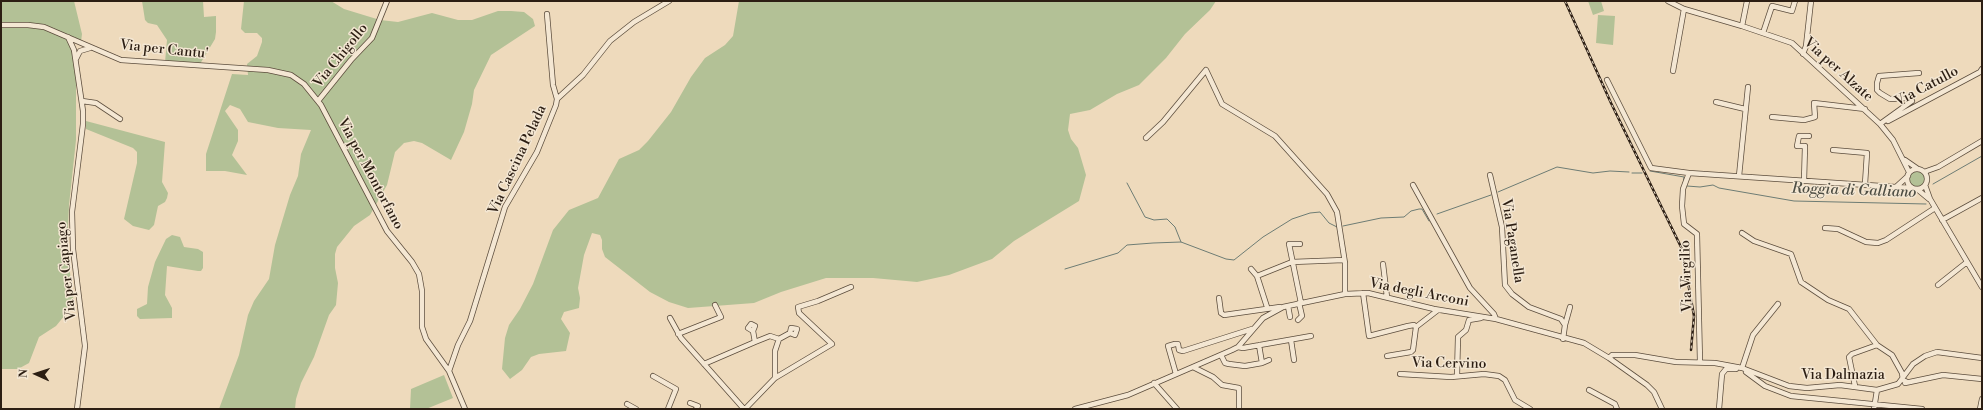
<!DOCTYPE html>
<html>
<head>
<meta charset="utf-8">
<style>
  body { margin:0 }
  #map { position:relative; width:1983px; height:410px; overflow:hidden; background:#eedabc; font-family:"Libre Bodoni",serif }
  canvas { display:block }
  .frame { position:absolute; inset:0; border:2px solid #2c1e13; pointer-events:none }
  .north { position:absolute; left:16px; top:354px; width:40px; height:40px; -webkit-text-stroke:3px #f4e7d3; paint-order:stroke; rotate:273deg; font-size:11px; font-weight:700; line-height:16px; text-align:center; color:#2c1e13 }
  .north::after { content:''; display:block; margin:auto; width:14px; height:18px; background:#2c1e13; clip-path:polygon(50% 0,100% 100%,50% 72%,0 100%) }
</style>
</head>
<body>
<div id="map">
<canvas width="1983" height="410"></canvas>
<div class="frame"></div>
<div class="north">N</div>
</div>
<script>
const context = document.querySelector('canvas').getContext('2d');
context.lineJoin = 'round';
function paint(path, color) { context.fillStyle = color; context.fill(path, 'evenodd'); }
const shape = rows => new Path2D(rows.map(r => 'M' + r).join(''));
function stroke(path, color, width, dash) { context.strokeStyle = color; context.lineWidth = width; context.lineCap = dash ? 'butt' : 'round'; context.setLineDash(dash || []); context.stroke(path); }
function drawText(font, color, halo, rows, align = 'center') {
  context.font = font + ' "Libre Bodoni",serif'; context.lineWidth = 3; context.setLineDash([]); context.textBaseline = 'middle'; context.strokeStyle = halo; context.fillStyle = color; for (const [text, x, y, turn = 0] of rows) {
    context.save(); context.translate(x, y); context.rotate((+turn || 0) * Math.PI / 180); context.textAlign = isNaN(turn) ? turn : align; if (halo) context.strokeText(text, 0, 0); context.fillText(text, 0, 0); context.restore();
  }
}
paint(shape([
  [1,1,74,1,82,34,81,42,74,40,72,43,76,83,76,140,69,205,67,249,74,304,56,326,39,337,29,363,18,369,1,369],
  [142,1,203,1,204,17,216,16,216,32,215,39,200,64,165,62,167,40,157,25,148,23,145,20],
  [244,1,331,1,344,9,380,20,398,22,432,13,458,20,472,20,498,11,511,11,524,12,533,19,535,26,491,55,474,90,472,104,464,132,451,160,422,143,414,141,404,143,395,152,387,185,370,215,354,226,337,247,335,254,335,268,338,283,336,305,329,315,314,357,301,383,296,399,295,409,219,409,239,355,248,315,254,301,269,279,275,245,290,195,298,176,301,154,311,130,278,128,248,122,240,109,230,105,225,111,238,130,238,141,232,155,247,175,225,171,206,171,206,154,232,74,248,75,247,64,257,56,262,42,262,38,257,33,245,33,241,29],
  [739,1,1216,1,1210,10,1185,34,1166,58,1139,85,1117,94,1090,110,1070,114,1068,130,1071,139,1078,148,1086,175,1079,201,1014,241,992,259,949,275,917,282,873,278,826,278,781,292,754,303,688,308,669,302,650,292,605,257,602,249,602,240,600,235,592,233,584,255,578,288,580,298,579,308,564,312,561,319,570,333,566,351,539,354,531,357,522,370,510,379,502,369,505,338,509,325,520,309,533,284,553,230,569,210,598,198,619,159,639,150,648,141,671,112,691,77,705,58,725,45,733,36],
  [1588,1,1601,1,1604,11,1593,15],
  [1598,15,1615,16,1613,45,1596,43],
  [86,121,165,142,162,182,168,193,167,198,165,202,158,206,154,225,149,230,133,226,124,219,137,163,137,152,133,148,86,129],
  '1909 179a8 8 0 1 1 16 0a8 8 0 1 1-16 0Z',
  [172,235,180,237,184,247,198,249,203,252,203,268,201,271,198,271,167,266,165,295,172,308,172,318,140,319,137,316,137,309,147,304,148,287,155,262,166,239],
  [444,375,453,398,426,409,410,409,411,389]
]), '#b3c196');
stroke(shape([
  [1650,171,1684,177,1683,185],
  [1632,173,1642,173],
  [1127,183,1145,217,1154,220,1167,219,1175,227,1181,242],
  [1933,184,1982,156],
  [1687,186,1700,187,1713,185,1719,188,1794,201,1926,204],
  [1498,192,1557,167,1593,173,1610,171,1629,172],
  [1437,214,1491,195],
  [1343,226,1381,218,1404,217,1411,211,1419,209,1422,209,1429,221],
  [1065,269,1118,253,1127,245,1153,243,1181,242,1226,259,1234,260,1263,237,1292,219,1310,213,1320,212,1329,223,1337,227]
]), '#6d7c74', 1);
const minor = shape([
  [1668,1,1684,9,1742,26,1792,43,1880,124,1893,140,1909,172],
  [547,14,553,85,557,99],
  [1,25,28,25,44,27,121,60,268,70,291,75,304,84,321,105,387,231,412,262,419,274,422,291,422,327,426,339,449,371,465,409],
  [1742,26,1747,1],
  [1763,33,1772,6,1792,11,1795,1],
  [68,37,74,50,83,111,83,124,72,212,73,249,85,346,77,409],
  [1803,54,1806,46,1811,1],
  [76,59,80,51,90,48],
  [1673,71,1684,9],
  [1607,80,1651,168,1689,173,1896,187],
  [82,101,96,103,120,119],
  [318,101,351,60,372,38,387,1],
  [1716,102,1745,109],
  [1772,117,1804,120,1815,117,1814,103,1865,109],
  [1888,121,1980,72,1982,69],
  [1880,124,1912,101,1908,98,1890,99,1880,93,1877,90,1877,83,1879,76,1919,73],
  [1146,138,1163,122,1206,70,1222,104,1275,136,1327,194,1337,212,1345,263,1345,294],
  [1833,150,1867,153,1865,184],
  [1905,160,1918,169],
  '1907 179a10 10 0 1 1 20 0a10 10 0 1 1-20 0Z',
  [1924,172,1938,167,1982,141],
  [1689,173,1683,189,1682,206,1684,224,1697,234,1700,362],
  [1490,175,1502,227,1505,285,1512,294,1529,307,1561,319,1565,325,1563,339],
  [1739,176,1748,87],
  [1908,176,1896,187,1912,188],
  [1804,181,1805,146,1797,146,1799,136,1809,136],
  [1413,185,1470,288,1494,314,1496,319],
  [1925,185,1930,199,1982,287],
  [1917,189,1929,199],
  [1942,220,1982,198],
  [1825,228,1838,229,1866,242,1878,243,1886,240,1935,208],
  [1742,233,1754,241,1791,254,1801,282,1828,300,1849,309,1877,345,1892,355,1902,373,1903,380,1907,382],
  [1300,244,1289,244,1301,303],
  [1383,264,1387,297],
  [1251,269,1257,276],
  [1938,285,1967,262],
  [1363,293,1369,336,1408,326,1414,325,1416,327],
  [1219,298,1221,313,1224,315,1280,307],
  [1288,306,1290,317],
  [1267,307,1257,276,1292,262,1344,260],
  [670,318,681,338,744,409],
  [1298,320,1302,316,1299,303],
  [1565,325,1570,307],
  [753,331,748,328,751,324,755,326,753,331,755,342,770,336,779,339],
  [678,334,721,317,715,305],
  [1291,340,1294,360],
  [1259,345,1262,363],
  [1238,347,1243,348,1311,336],
  [1221,355,1225,363,1229,364,1245,366,1262,363,1269,360],
  [1387,356,1411,352,1413,350,1416,327,1438,310],
  [1609,358,1612,355,1635,355,1676,362,1715,363,1742,368,1789,386,1807,388,1840,385,1877,390,1898,384,1913,364,1925,356,1937,352,1982,358],
  [704,364,755,342],
  [1193,367,1213,377,1222,385,1239,388,1239,409],
  [1742,368,1753,335,1778,304],
  [449,371,458,345,470,321,505,207,537,152,556,105,557,99,583,75,610,41,634,22,669,1],
  [1746,372,1765,386,1791,396,1922,409],
  [1176,374,1168,346,1175,344,1178,344,1179,350,1183,351,1252,329],
  [1400,374,1451,377,1484,374,1499,376,1505,380,1515,400,1530,409],
  [653,376,676,389,668,409],
  [1457,376,1458,337,1466,330,1469,320,1481,318],
  [775,378,775,351,779,339,790,333,795,335,797,329,791,328,790,333],
  [1154,383,1177,409],
  [1905,383,1943,375,1982,379],
  [1855,386,1849,357,1852,354,1877,345],
  [1589,390,1615,404,1617,409],
  [690,403,698,406,696,409],
  [627,404,636,409],
  [745,409,775,378,832,344,799,313,798,307,818,301,851,287],
  [1075,409,1128,395,1232,350,1238,347,1263,318,1283,307,1345,294,1368,293,1434,309,1496,319,1584,343,1609,358,1647,385,1654,392,1662,409],
  [1719,409,1722,374,1726,369,1736,369],
  [1874,409,1877,390],
  [1980,409,1982,399]
]);
stroke(minor, '#5c4d3d', 6);
stroke(minor, '#f4e7d3', 4.5);
const rail = shape([
  [1565,1,1611,103,1682,249,1694,316,1691,350]
]);
stroke(rail, '#2c1e13', 2.5);
stroke(rail, '#f4e7d3', 1, [3]);
drawText('14px', '#2c1e13', '#f4e7d3', [
  ["Via per Cantu'",164,50,6],
  ["Via Chigollo",341,56,-51],
  ["Via per Alzate",1838,70,42],
  ["Via Catullo",1927,87,-28],
  ["Via Cascina Pelada",518,160,-65],
  ["Via per Montorfano",370,174,62],
  ["Via Paganella",1512,241,81],
  ["Via per Capiago",67,271,-96],
  ["Via Virgilio",1687,276,-92],
  ["Via degli Arconi",1419,293,11],
  ["Via Cervino",1449,364,1],
  ["Via Dalmazia",1843,376]
]);
drawText('italic 15px', '#4d4d43', '#f4e7d3', [
  ["Roggia di Galliano",1854,191,2]
]);
</script>
</body>
</html>
